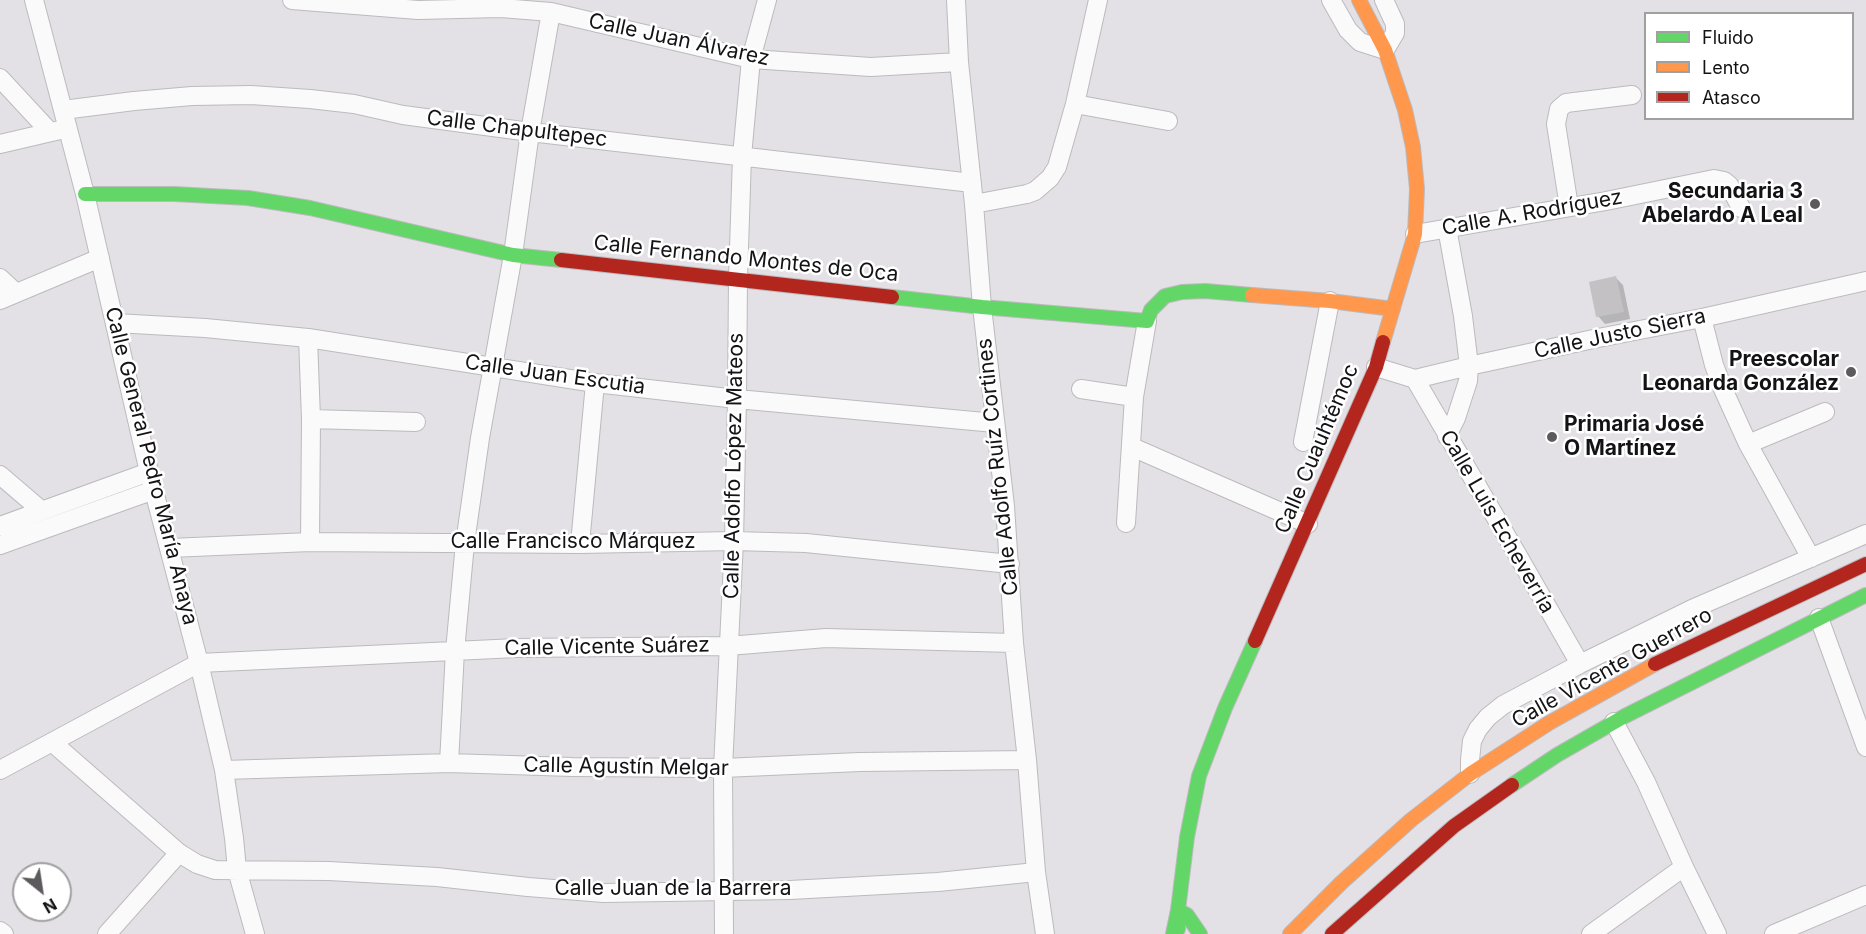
<!DOCTYPE html>
<html>
<head>
<meta charset="utf-8">
<style>
  body { margin:0 }
  #map { position:relative; width:1866px; height:934px; overflow:hidden; background:#e3e1e5; font-family:Inter,sans-serif }
  canvas { display:block }
  .legend { position:absolute; left:1644px; top:12px; width:210px; height:108px; box-sizing:border-box; background:#fff; border:2px solid #a1a0a1; margin:0; padding:8px 10px; list-style:none; font-size:18px; color:#131214 }
  .legend li { display:flex; align-items:center; gap:12px; height:30px }
  .legend b { width:30px; border:2px solid #a1a0a1 }
  .north { position:absolute; left:12px; top:862px; width:60px; height:60px; box-sizing:border-box; background:#fff; border:2px solid #a1a0a1; border-radius:50%; rotate:150deg; font-size:16px; font-weight:700; line-height:24px; text-align:center; color:#131214 }
  .north::after { content:''; display:block; margin:auto; width:21px; height:27px; background:#5c5a5d; clip-path:polygon(50% 0,100% 100%,50% 72%,0 100%) }
</style>
</head>
<body>
<div id="map">
<canvas width="1866" height="934"></canvas>
<ul class="legend">
<li><b style="height:8px;background:#63d668"></b>Fluido</li>
<li><b style="height:8px;background:#ff974d"></b>Lento</li>
<li><b style="height:8px;background:#b3261e"></b>Atasco</li>
</ul>
<div class="north">N</div>
</div>
<script>
const context = document.querySelector('canvas').getContext('2d');
context.lineJoin = 'round';
function paint(path, color) { context.fillStyle = color; context.fill(path, 'evenodd'); }
const shape = rows => new Path2D(rows.map(r => 'M' + r).join(''));
function stroke(path, color, width, dash) { context.strokeStyle = color; context.lineWidth = width; context.lineCap = dash ? 'butt' : 'round'; context.setLineDash(dash || []); context.stroke(path); }
function drawText(font, color, halo, rows, align = 'center') {
  context.font = font + ' Inter,sans-serif'; context.lineWidth = 5; context.setLineDash([]); context.textBaseline = 'middle'; context.strokeStyle = halo; context.fillStyle = color; for (const [text, x, y, turn = 0] of rows) {
    context.save(); context.translate(x, y); context.rotate((+turn || 0) * Math.PI / 180); context.textAlign = isNaN(turn) ? turn : align; if (halo) context.strokeText(text, 0, 0); context.fillText(text, 0, 0); context.restore();
  }
}
paint(shape([
  [1616,278,1623,285,1630,319,1605,324,1598,316]
]), '#0003');
paint(shape([
  [1616,276,1624,312,1596,317,1589,282]
]), '#c3c1c3');
const street = shape([
  [34,0,85,194,149,472,199,663,224,770,234,838,237,870,255,934],
  [292,0,418,10,501,8,551,12,751,59,871,67,959,62],
  [956,0,959,62,974,204,982,307,1005,506,1014,643,1027,760,1036,872,1045,934],
  [1331,0,1348,30,1360,42,1385,50,1395,33,1395,24,1384,0],
  [0,78,50,132],
  [1075,104,1168,121],
  [63,110,134,101,192,96,251,95,310,99,354,104,403,115,530,132,972,183],
  [0,144,60,130],
  [974,204,1027,194,1035,191,1050,178,1057,167,1075,104,1098,0],
  [1569,207,1556,124,1559,109,1566,103,1632,95],
  [1415,234,1606,201,1714,179,1724,181,1729,185,1741,208],
  [0,278,16,293],
  [0,300,100,258],
  [1702,318,1714,365,1723,389,1748,444,1811,558],
  [115,323,205,328,308,338,595,383,737,399,995,423],
  [308,338,311,419,310,542],
  [1376,367,1415,379,1469,366,1598,338,1702,318,1866,281],
  [1415,379,1521,561,1580,664],
  [1081,389,1134,397],
  [311,419,416,422],
  [1447,436,1456,418,1468,381,1469,366,1463,316,1447,228],
  [1303,442,1330,301],
  [1748,444,1825,412],
  [1132,447,1308,524],
  [0,475,42,511],
  [1126,523,1134,397,1147,321],
  [0,526,149,472],
  [580,544,595,383],
  [0,545,154,490],
  [170,548,310,542,580,544,734,541,806,543,1010,564],
  [1819,618,1866,747],
  [1614,722,1646,782,1684,867,1717,934],
  [53,743,179,853,197,864,215,870,329,871,437,877,528,887,604,893,790,890,938,882,1036,872],
  [449,763,455,651,465,543,480,438,513,255,530,132,551,12],
  [0,770,199,663,517,648,728,646,826,638,1014,643],
  [224,770,449,763,572,767,723,768,860,762,1027,760],
  [1470,774,1470,760,1472,741,1478,729,1488,717,1503,705,1580,664,1692,609,1866,534],
  [0,931,4,934],
  [107,934,179,853],
  [724,934,723,768,734,541,737,399,738,279,742,156,751,59,767,0],
  [1591,934,1684,867],
  [1774,934,1866,895]
]);
const fast = shape([
  [85,194,174,194,248,198,310,208,513,255,561,260],
  [892,297,982,307,1147,321,1151,310,1165,296,1182,292,1205,291,1252,295],
  [1512,785,1557,755,1625,716,1866,595],
  [1178,929,1178,910,1187,837,1199,776,1225,708,1255,641],
  [1173,934,1178,910,1187,915,1200,934]
]);
const slow = shape([
  [1359,0,1385,50,1405,110,1413,147,1417,189,1415,234,1383,342],
  [1252,295,1330,301,1393,309],
  [1290,934,1341,883,1411,820,1470,774,1549,723,1655,664]
]);
const jam = shape([
  [561,260,892,297],
  [1255,641,1376,367,1383,342],
  [1655,664,1866,564],
  [1332,934,1454,826,1512,785]
]);
stroke(street, '#bcbabd', 20);
stroke(fast, '#bcbabd', 16);
stroke(slow, '#bcbabd', 16);
stroke(jam, '#bcbabd', 16);
stroke(street, '#fbfafb', 18);
stroke(fast, '#63d668', 14);
stroke(slow, '#ff974d', 14);
stroke(jam, '#b3261e', 14);
for (const [x, y, r, color] of [
  [1815,204,6,"#5c5a5d"],
  [1851,372,6,"#5c5a5d"],
  [1552,437,6,"#5c5a5d"]
]) { const dot = new Path2D(); dot.arc(x, y, r, 0, 2 * Math.PI); context.fillStyle = color; context.fill(dot); stroke(dot, '#fff', 2); }
drawText('21px', '#131214', '#fff', [
  ["Calle Juan Álvarez",679,40,12],
  ["Calle Chapultepec",517,129,7],
  ["Calle A. Rodríguez",1532,213,-10],
  ["Calle Fernando Montes de Oca",746,259,6],
  ["Calle Justo Sierra",1620,334,-12],
  ["Calle Juan Escutia",555,375,8],
  ["Calle Cuauhtémoc",1317,449,-67],
  ["Calle General Pedro María Anaya",151,466,76],
  ["Calle Adolfo López Mateos",734,466,-89],
  ["Calle Adolfo Ruíz Cortines",998,467,-96],
  ["Calle Luis Echeverría",1497,522,60],
  ["Calle Francisco Márquez",573,542],
  ["Calle Vicente Suárez",607,647,-1],
  ["Calle Vicente Guerrero",1612,668,-29],
  ["Calle Agustín Melgar",626,767,1],
  ["Calle Juan de la Barrera",673,889]
]);
drawText('bold 21px', '#131214', '#fff', [
  ["Secundaria 3",1803,192],
  ["Abelardo A Leal",1803,216],
  ["Preescolar",1839,360],
  ["Leonarda González",1839,384],
  ["Primaria José",1564,425,"left"],
  ["O Martínez",1564,449,"left"]
], 'right');
</script>
</body>
</html>
